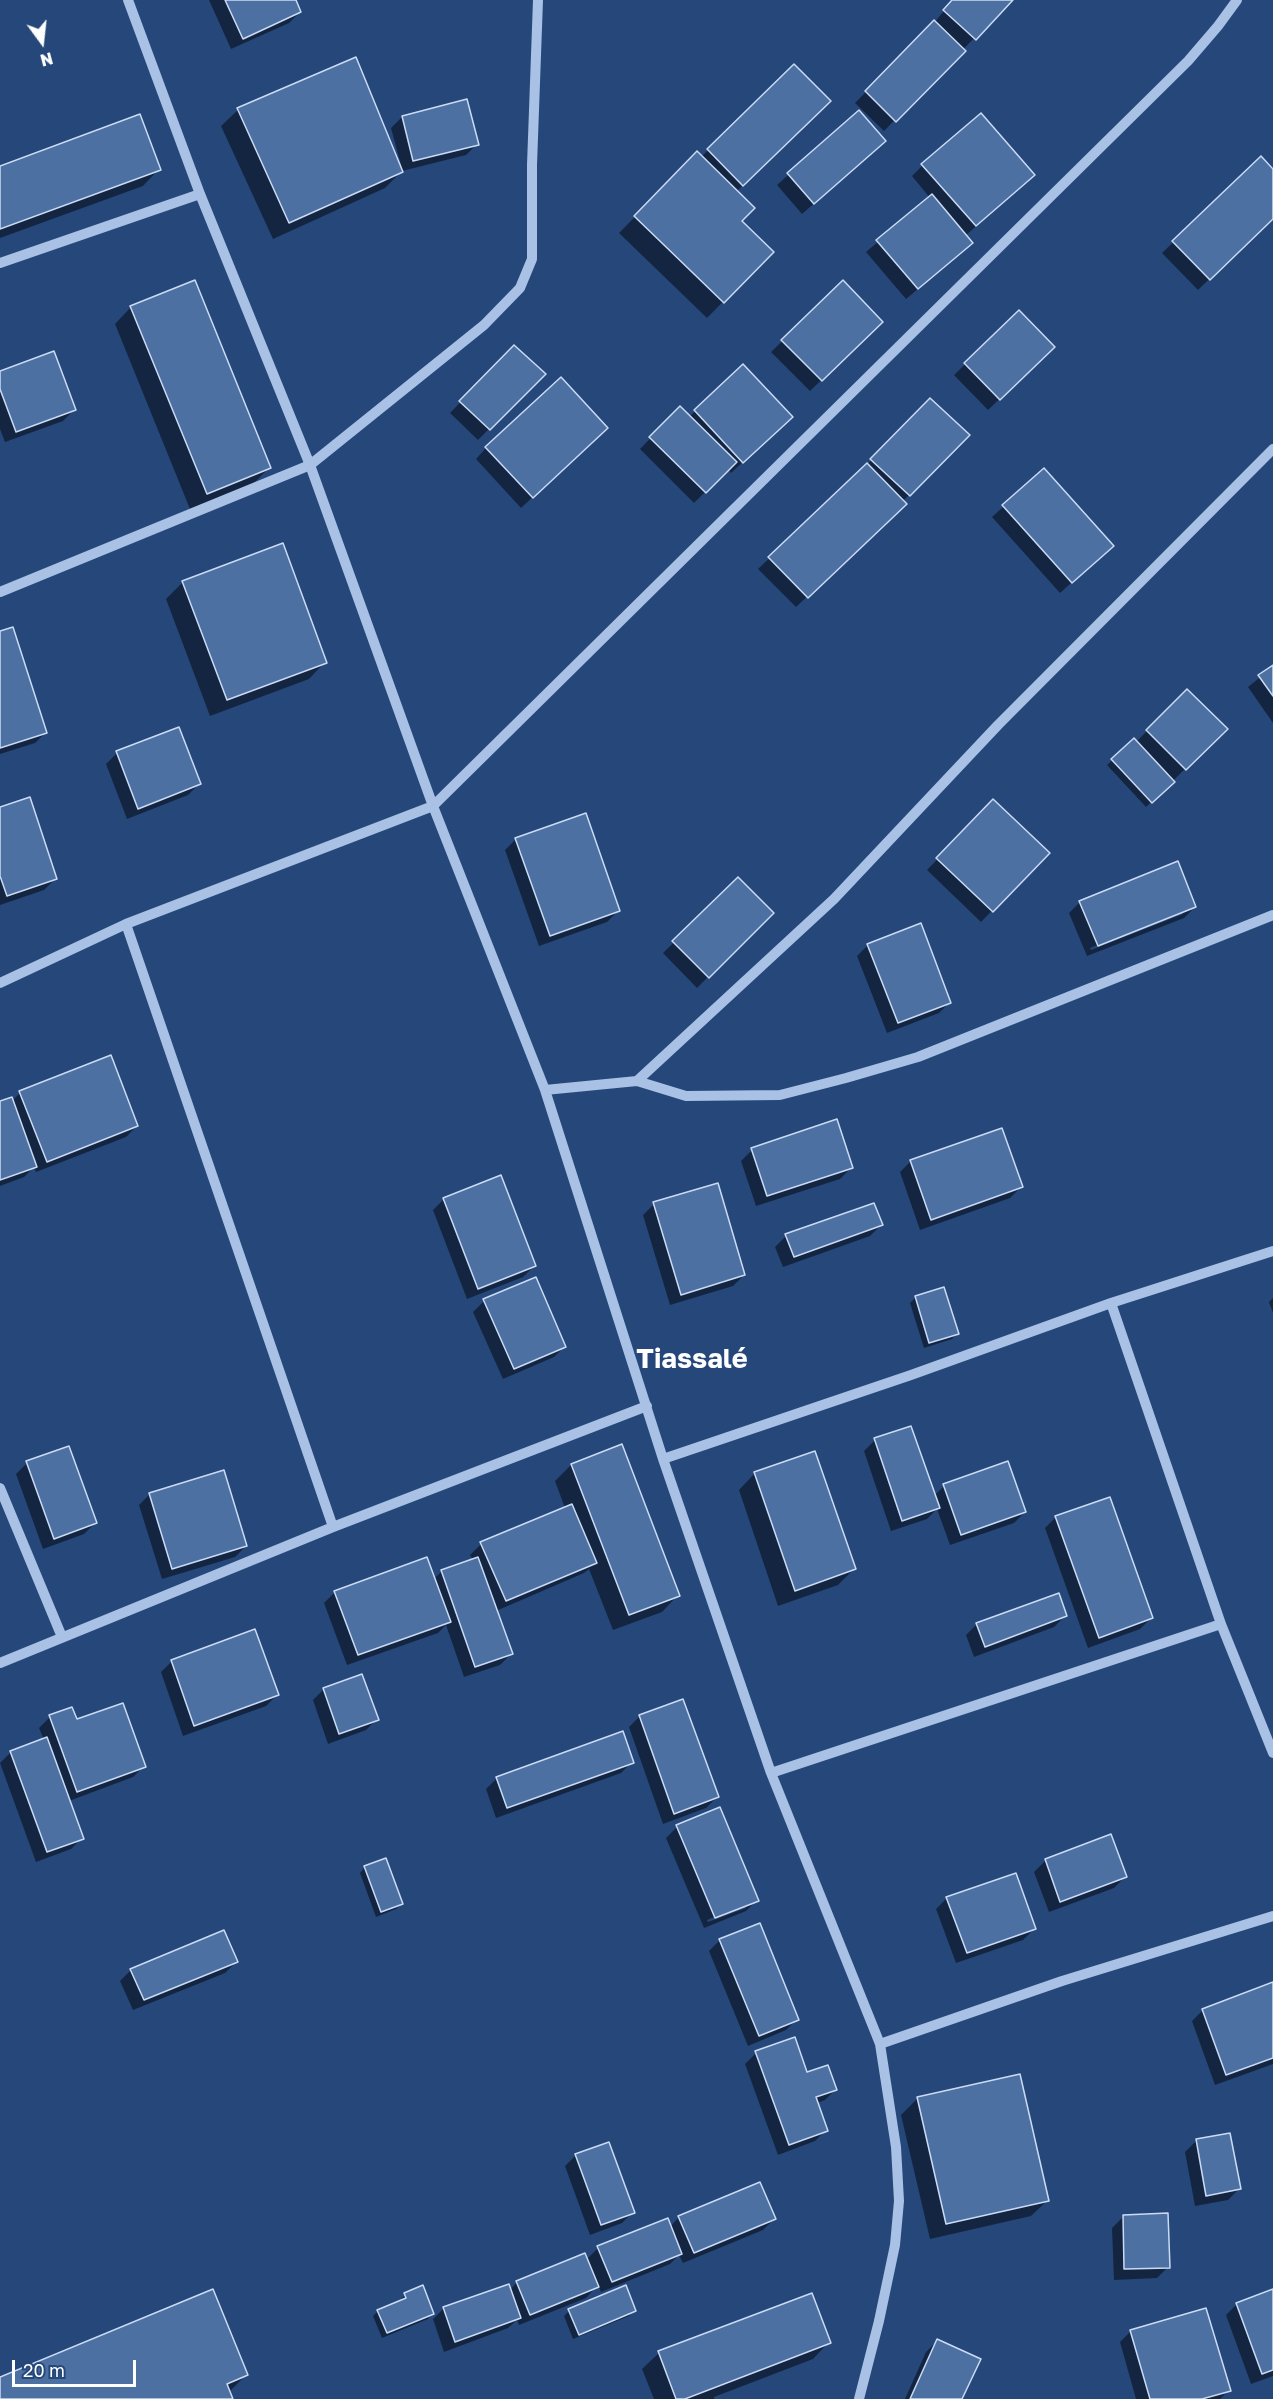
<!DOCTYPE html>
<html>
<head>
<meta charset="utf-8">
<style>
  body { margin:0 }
  #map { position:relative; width:1273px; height:2399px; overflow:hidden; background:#25477a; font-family:"Golos Text",sans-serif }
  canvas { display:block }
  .north { position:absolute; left:12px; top:12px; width:60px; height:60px; -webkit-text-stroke:4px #25477a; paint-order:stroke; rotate:165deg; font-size:16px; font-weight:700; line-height:24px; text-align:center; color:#fff }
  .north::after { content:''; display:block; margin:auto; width:21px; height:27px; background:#fff; clip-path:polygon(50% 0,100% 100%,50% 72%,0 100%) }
  .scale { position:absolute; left:12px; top:2360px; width:124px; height:27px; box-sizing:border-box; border:3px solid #fff; border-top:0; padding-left:8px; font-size:18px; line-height:21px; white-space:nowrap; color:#fff; -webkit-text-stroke:4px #25477a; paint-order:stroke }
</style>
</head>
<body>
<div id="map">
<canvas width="1273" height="2399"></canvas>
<div class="north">N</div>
<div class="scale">20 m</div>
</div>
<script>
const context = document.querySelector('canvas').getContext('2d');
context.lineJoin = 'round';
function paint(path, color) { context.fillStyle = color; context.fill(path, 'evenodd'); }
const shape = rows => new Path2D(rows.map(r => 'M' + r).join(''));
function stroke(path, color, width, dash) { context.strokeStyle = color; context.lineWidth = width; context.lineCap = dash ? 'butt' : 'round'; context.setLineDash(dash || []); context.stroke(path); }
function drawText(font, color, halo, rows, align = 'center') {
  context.font = font + ' "Golos Text",sans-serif'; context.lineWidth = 4.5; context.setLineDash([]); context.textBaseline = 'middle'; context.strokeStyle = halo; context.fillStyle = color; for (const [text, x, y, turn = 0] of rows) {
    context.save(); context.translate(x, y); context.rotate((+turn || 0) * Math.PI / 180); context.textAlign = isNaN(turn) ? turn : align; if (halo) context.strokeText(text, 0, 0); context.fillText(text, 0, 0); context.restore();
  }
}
paint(shape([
  [209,0,294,0,300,12,289,23,231,49],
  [953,0,1011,0,884,131,855,103,934,23],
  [355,59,399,166,401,165,391,128,402,117,477,144,466,155,402,171,385,188,273,239,221,126,238,110],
  [794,67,828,101,736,192,740,221,772,252,707,318,619,233,697,154,701,157],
  [859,112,873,152,802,214,777,185],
  [1261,158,1273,171,1273,217,1198,290,1162,253],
  [922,166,1022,186,965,236,971,243,960,254,906,299,866,252,930,198,912,176],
  [0,168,159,169,143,186,0,238],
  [843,282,881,322,810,391,771,352],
  [131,307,269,468,253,484,190,509,115,324],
  [1019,312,1042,358,988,410,954,375],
  [514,347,543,374,478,440,450,413],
  [743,366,780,427,731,473,728,469,694,503,640,449,680,408,689,417],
  [0,372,74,410,63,421,5,442,0,429],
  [930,400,967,435,902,502,894,515,796,607,758,569,861,471],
  [595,439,521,508,476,459,486,448],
  [1044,470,1101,556,1060,593,992,517],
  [183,582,325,662,309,679,210,716,166,599],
  [0,632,46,732,35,743,0,754],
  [1273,667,1273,723,1248,687],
  [1187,691,1226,729,1146,807,1107,765,1134,740,1136,742],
  [117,753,199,784,188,795,127,819,106,764],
  [993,802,1048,853,981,922,927,870],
  [0,809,55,879,44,890,0,905],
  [516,839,618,911,607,922,539,946,505,850],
  [738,879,772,913,697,988,663,953],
  [1080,902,1195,907,1184,918,1087,956,1069,913],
  [1183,911,1183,914,1091,950,1090,948],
  [868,945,950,1002,939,1013,887,1033,857,956],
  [20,1093,137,1126,126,1137,36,1172,34,1167,24,1177,0,1186,0,1103,12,1101],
  [752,1150,851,1168,840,1179,756,1206,741,1161],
  [911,1161,1021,1187,1010,1198,920,1230,900,1172],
  [444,1199,534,1266,523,1277,467,1299,433,1210],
  [654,1204,744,1275,733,1286,670,1305,643,1215],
  [881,1225,870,1236,783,1267,775,1247,786,1236],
  [943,1289,957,1333,952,1339,924,1348,910,1303,915,1298],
  [1273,1298,1273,1313,1269,1302],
  [484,1301,565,1346,554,1357,503,1379,473,1312],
  [910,1427,934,1496,944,1486,1007,1463,1025,1512,1014,1523,950,1545,937,1509,927,1519,891,1531,864,1451,875,1440],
  [621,1446,678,1595,662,1612,613,1630,589,1569,584,1573,496,1611,511,1654,500,1665,464,1677,446,1625,438,1633,347,1665,324,1603,335,1592,434,1579,441,1572,473,1560,470,1555,481,1544,565,1508,555,1481,571,1465],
  [27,1463,95,1523,84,1534,43,1549,16,1474],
  [755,1473,854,1569,838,1585,778,1606,739,1490],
  [150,1494,246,1546,235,1557,162,1579,139,1505],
  [1056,1517,1151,1618,1140,1629,1088,1648,1045,1528],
  [1065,1616,1054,1627,974,1657,966,1635,977,1624],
  [172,1661,277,1695,266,1706,183,1736,161,1672],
  [324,1689,377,1719,366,1730,328,1744,313,1700],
  [640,1716,717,1797,706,1808,663,1824,629,1727],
  [50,1717,76,1721,144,1766,133,1777,69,1801,82,1838,71,1849,36,1862,0,1763,11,1752,44,1740,39,1728],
  [632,1762,621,1773,496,1818,486,1789,497,1778],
  [677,1827,757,1900,746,1911,704,1928,666,1838],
  [746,1904,746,1908,708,1922,707,1920],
  [1110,1836,1125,1877,1114,1888,1049,1912,1034,1872,1045,1861],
  [365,1867,401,1904,396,1909,376,1917,360,1873],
  [947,1898,1034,1929,1023,1940,956,1963,936,1909],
  [720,1940,797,2019,786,2030,748,2046,709,1951],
  [236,1962,225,1973,133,2010,120,1981,131,1970],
  [1273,1984,1273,2064,1215,2085,1192,2021,1203,2010],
  [756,2053,807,2074,836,2089,825,2100,817,2103,826,2130,815,2141,778,2155,745,2064],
  [918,2098,1048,2200,1031,2216,930,2239,901,2115],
  [1196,2141,1239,2189,1228,2200,1195,2206,1185,2152],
  [576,2155,633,2212,622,2223,590,2235,565,2166],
  [679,2217,774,2219,763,2230,683,2263,679,2255,670,2264,601,2292,598,2285,586,2298,519,2325,517,2320,508,2328,444,2352,433,2319,444,2308,510,2290,517,2282,586,2260,598,2248,670,2227],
  [1123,2217,1168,2267,1157,2278,1114,2280,1112,2228],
  [1273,2291,1273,2376,1251,2384,1226,2315,1237,2304],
  [405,2295,433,2313,428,2319,382,2338,373,2316,378,2311,400,2302,400,2300],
  [811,2295,829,2342,813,2359,714,2397,714,2399,654,2399,642,2369,659,2353],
  [569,2311,634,2311,629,2316,573,2339,564,2316],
  [1131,2331,1229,2390,1220,2399,1136,2399,1120,2342],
  [937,2341,961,2399,905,2399,926,2352],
  [246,2375,229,2392,232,2399,0,2399,0,2378]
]), '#0007');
const building = shape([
  [225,0,296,0,301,12,243,39,225,0],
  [952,0,1013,0,976,40,943,10,952,0],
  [934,20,966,51,896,122,865,91,934,20],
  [356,57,403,172,289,223,237,108,356,57],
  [794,64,831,101,743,186,707,149,794,64],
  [467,99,479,145,413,161,402,116,467,99],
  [859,110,886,141,814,204,787,173,859,110],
  [981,113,1035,175,976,226,921,164,981,113],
  [140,114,161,170,0,229,0,166,140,114],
  [697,151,755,208,742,221,774,252,724,303,634,216,697,151],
  [1261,156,1273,169,1273,219,1210,280,1172,241,1261,156],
  [932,194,973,243,918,289,876,240,932,194],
  [195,280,271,468,207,494,130,306,195,280],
  [843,280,883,322,822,381,781,340,843,280],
  [1019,310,1055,347,1000,400,964,363,1019,310],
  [514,345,546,374,490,430,459,401,514,345],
  [54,351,76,410,16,432,0,389,0,371,54,351],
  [743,364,793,417,743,463,694,410,743,364],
  [561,377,608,428,533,498,485,447,561,377],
  [930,398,970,435,910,496,870,459,930,398],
  [680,406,737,462,706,493,649,437,680,406],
  [867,463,907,504,808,598,768,557,867,463],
  [1044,468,1114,546,1072,583,1002,505,1044,468],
  [283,543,327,663,227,700,182,581,283,543],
  [13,627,47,733,0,748,0,631,13,627],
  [1273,665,1273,696,1258,675,1273,665],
  [1187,689,1228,729,1186,770,1146,730,1187,689],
  [179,727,201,784,138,809,116,751,179,727],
  [1134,738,1175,782,1152,803,1111,759,1134,738],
  [30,797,57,879,7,896,0,876,0,807,30,797],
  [993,799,1050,853,993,912,936,858,993,799],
  [586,813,620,911,550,936,515,838,586,813],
  [1178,861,1196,907,1098,946,1079,901,1178,861],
  [738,877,774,913,709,978,672,941,738,877],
  [921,923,951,1003,898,1023,867,944,921,923],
  [111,1055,138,1126,47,1162,19,1091,111,1055],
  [12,1097,37,1167,0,1180,0,1101,12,1097],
  [837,1119,853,1168,767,1196,751,1148,837,1119],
  [1002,1128,1023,1187,931,1220,910,1160,1002,1128],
  [501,1175,536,1266,478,1289,443,1198,501,1175],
  [718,1183,745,1275,681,1295,653,1202,718,1183],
  [874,1203,883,1225,794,1257,785,1234,874,1203],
  [536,1277,566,1347,514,1369,483,1299,536,1277],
  [944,1287,959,1334,929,1343,915,1296,944,1287],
  [911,1426,940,1508,902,1521,874,1438,911,1426],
  [622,1444,680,1596,629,1615,571,1464,622,1444],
  [69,1446,97,1523,54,1539,26,1461,69,1446],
  [815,1451,856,1569,795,1591,754,1472,815,1451],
  [1008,1461,1026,1512,961,1535,943,1484,1008,1461],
  [224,1470,247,1546,172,1569,149,1493,224,1470],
  [1110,1497,1153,1618,1099,1638,1055,1516,1110,1497],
  [572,1504,597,1563,506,1601,480,1542,572,1504],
  [427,1557,451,1622,358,1655,334,1591,427,1557],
  [478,1557,513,1654,475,1667,441,1570,478,1557],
  [1059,1593,1067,1616,985,1647,976,1623,1059,1593],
  [255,1629,279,1695,194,1726,171,1660,255,1629],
  [362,1674,379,1720,339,1734,323,1688,362,1674],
  [683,1699,719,1797,674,1814,639,1715,683,1699],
  [123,1703,146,1767,77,1792,49,1715,72,1707,77,1719,123,1703],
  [623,1731,634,1763,507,1808,496,1777,623,1731],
  [47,1737,84,1839,47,1852,10,1751,47,1737],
  [720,1807,759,1901,715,1918,676,1825,720,1807],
  [1111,1834,1127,1877,1060,1902,1045,1859,1111,1834],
  [386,1858,403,1904,381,1912,364,1866,386,1858],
  [1016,1873,1036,1929,967,1953,946,1897,1016,1873],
  [760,1923,799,2020,759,2036,719,1939,760,1923],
  [224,1930,238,1962,144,2000,130,1969,224,1930],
  [1273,1982,1273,2058,1226,2075,1202,2009,1273,1982],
  [795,2037,807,2072,828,2065,837,2090,816,2097,828,2131,789,2145,755,2051,795,2037],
  [1020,2074,1049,2201,946,2224,917,2097,1020,2074],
  [1230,2133,1241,2189,1206,2196,1196,2139,1230,2133],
  [609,2142,635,2213,601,2225,575,2154,609,2142],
  [760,2182,776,2219,694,2253,678,2216,760,2182],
  [1168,2213,1170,2268,1124,2269,1123,2215,1168,2213],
  [668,2218,682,2254,612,2282,597,2246,668,2218],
  [585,2253,599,2287,530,2315,516,2281,585,2253],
  [509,2284,521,2318,455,2342,443,2307,509,2284],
  [423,2285,434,2314,387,2333,377,2310,406,2298,404,2293,423,2285],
  [626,2285,636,2311,579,2335,568,2309,626,2285],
  [213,2289,248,2375,227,2384,233,2399,0,2399,0,2377,213,2289],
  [1273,2289,1273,2370,1262,2374,1236,2303,1273,2289],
  [812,2293,831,2343,685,2399,676,2399,658,2351,812,2293],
  [1206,2308,1231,2391,1202,2399,1150,2399,1130,2330,1206,2308],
  [937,2339,981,2359,962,2399,910,2399,937,2339]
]);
paint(building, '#4d70a3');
stroke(building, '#cbdbf4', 1.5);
stroke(shape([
  [128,0,200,194,310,465,433,806,545,1090,663,1459,771,1773,880,2044,896,2147,899,2201,895,2245,879,2321,859,2399],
  [0,263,200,194],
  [0,592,310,465,484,325,520,288,532,259,532,165,538,0],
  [126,924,333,1527],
  [0,983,126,924,433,806,1188,61,1218,26,1237,0],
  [637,1081,686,1096,780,1095,846,1078,918,1057,1273,915],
  [545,1090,637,1081,834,899,998,725,1273,449],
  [1111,1303,1221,1624,1273,1753],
  [663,1459,911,1375,1111,1303,1273,1251],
  [0,1488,62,1637],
  [0,1663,333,1527,647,1406],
  [771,1773,1221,1624],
  [880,2044,1062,1981,1273,1916]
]), '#a8c1e4', 10);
drawText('bold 27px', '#fff', '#25477a', [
  ["Tiassalé",692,1359]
]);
</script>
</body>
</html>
